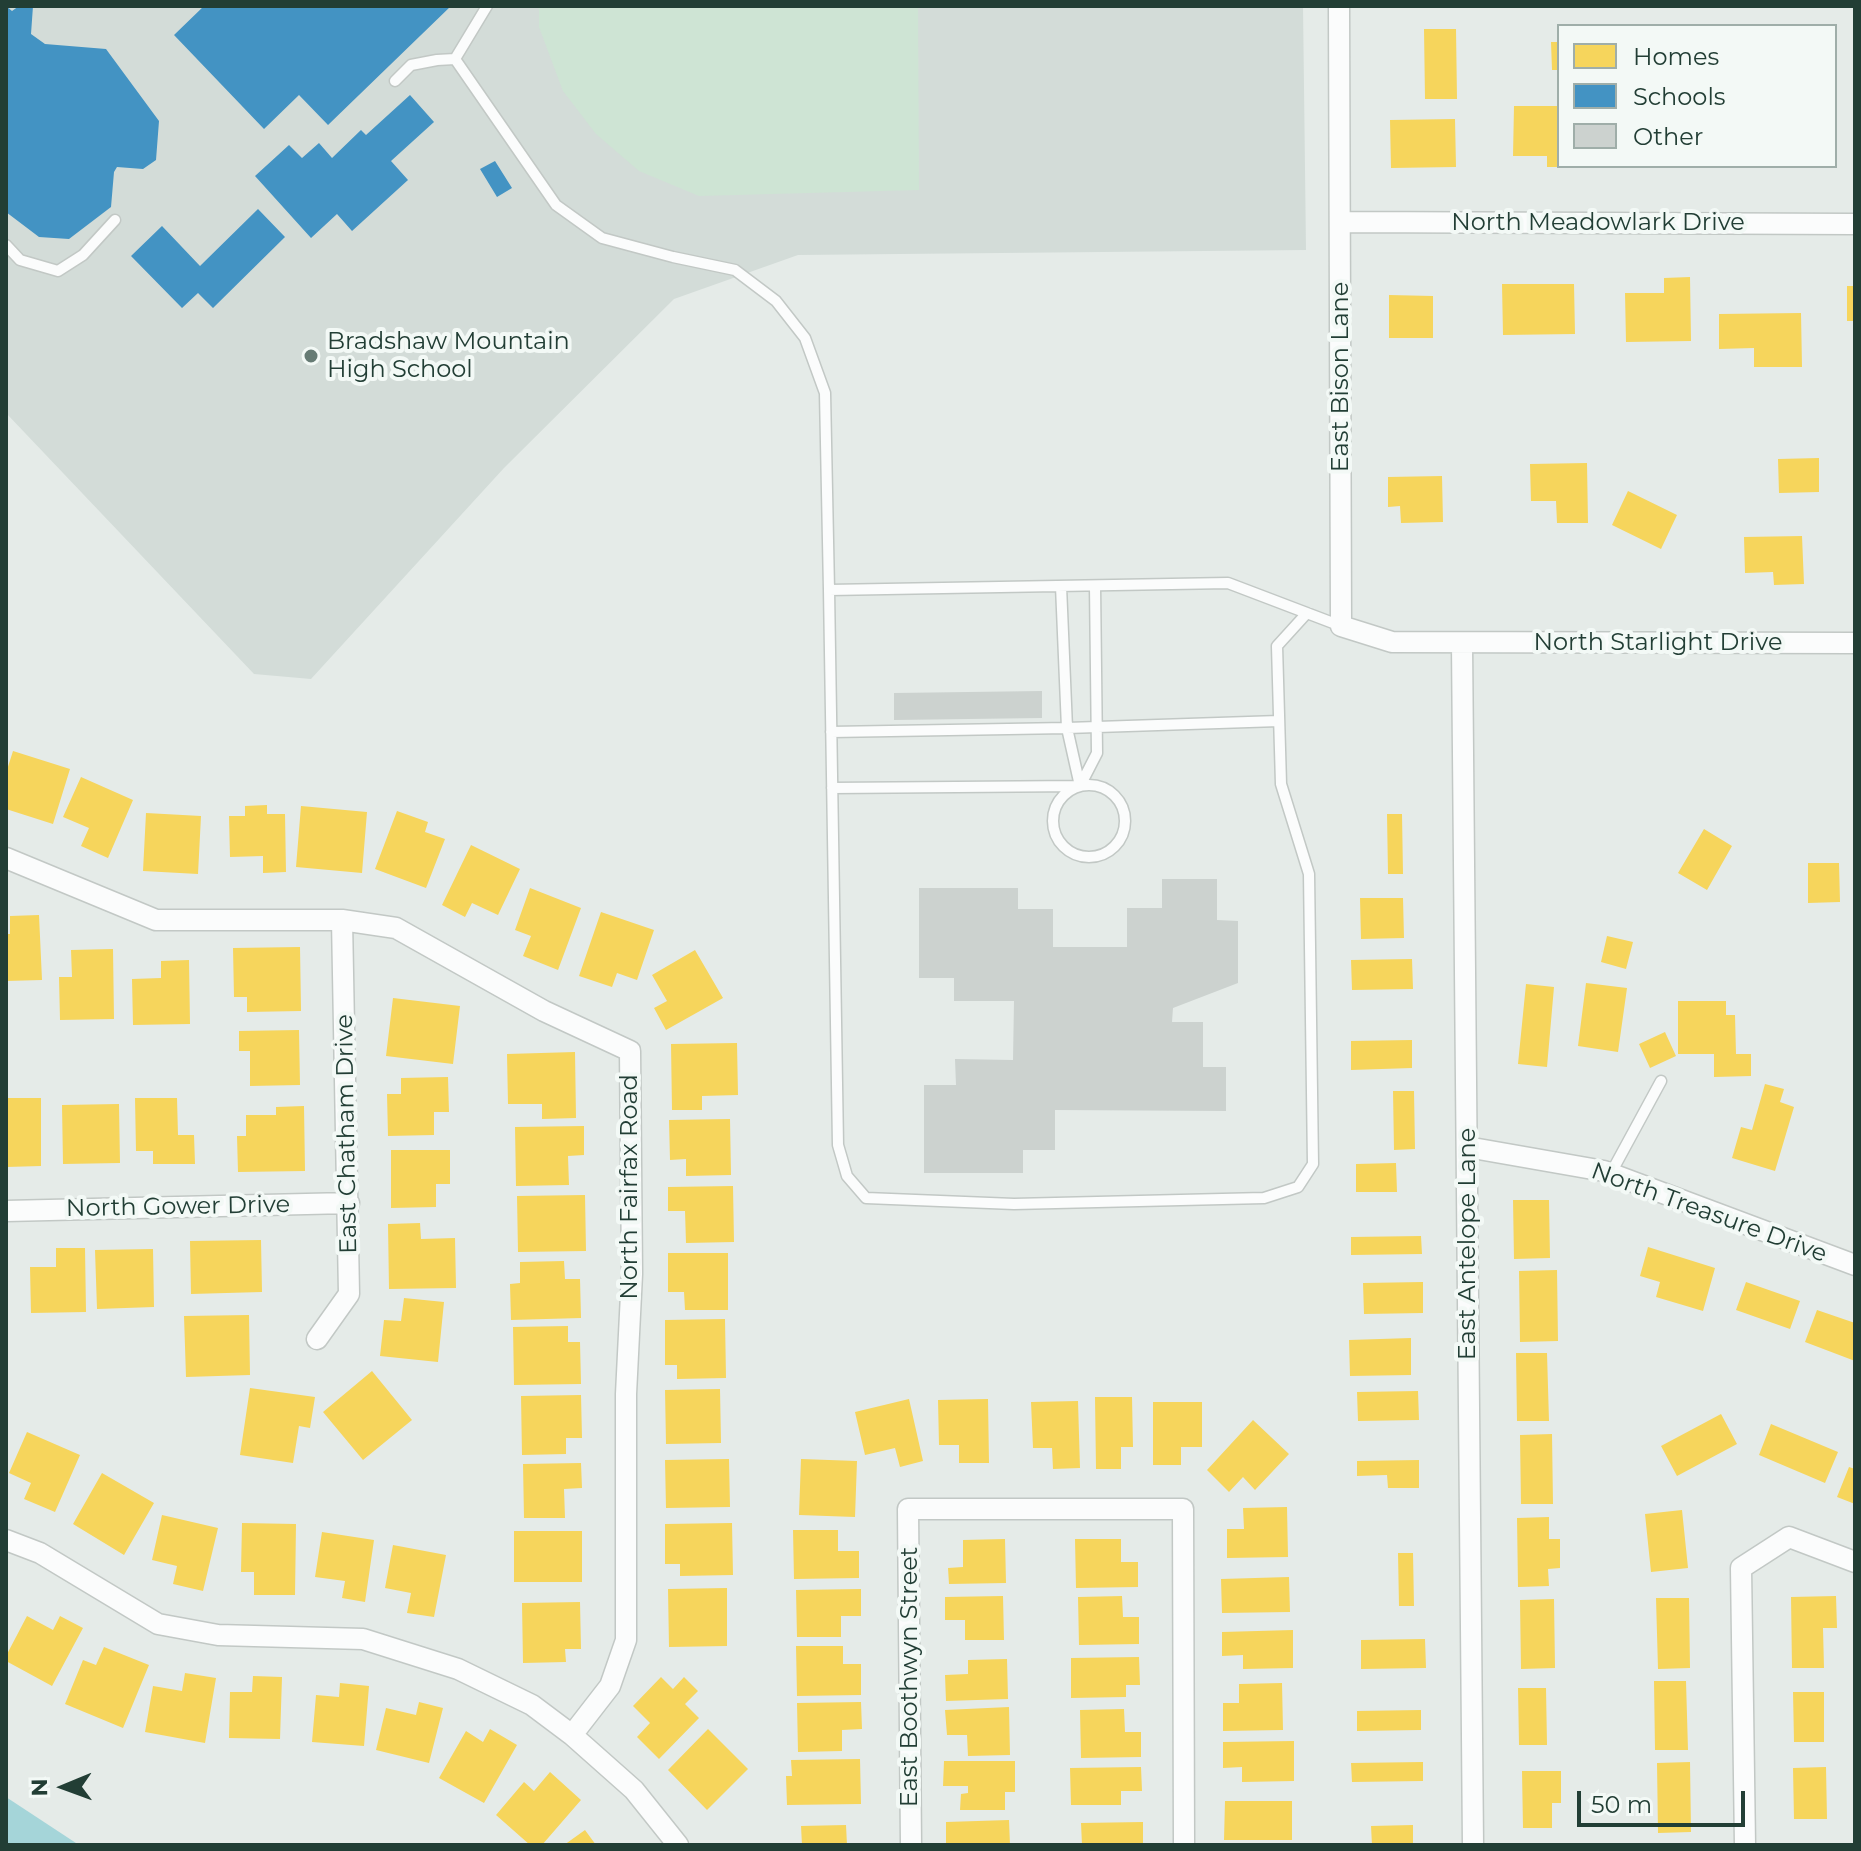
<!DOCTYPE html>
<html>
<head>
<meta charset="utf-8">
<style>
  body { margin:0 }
  #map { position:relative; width:1861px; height:1851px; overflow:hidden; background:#e5ebe8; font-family:Montserrat,sans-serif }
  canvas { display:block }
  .frame { position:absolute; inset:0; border:8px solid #223e35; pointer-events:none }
  .legend { position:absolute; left:1557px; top:24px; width:280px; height:144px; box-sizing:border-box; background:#f3f9f6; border:2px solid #9faea9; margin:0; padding:10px 14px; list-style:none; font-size:24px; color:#223e35 }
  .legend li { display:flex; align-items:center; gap:16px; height:40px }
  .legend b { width:40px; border:2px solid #9faea9 }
  .north { position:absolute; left:24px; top:1747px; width:80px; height:80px; -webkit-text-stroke:6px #f3f9f6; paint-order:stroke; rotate:269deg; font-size:22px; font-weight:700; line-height:32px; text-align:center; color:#223e35 }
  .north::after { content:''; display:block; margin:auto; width:28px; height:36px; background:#223e35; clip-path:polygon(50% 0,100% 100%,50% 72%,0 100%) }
  .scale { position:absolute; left:1577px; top:1791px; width:168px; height:36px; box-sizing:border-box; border:4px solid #223e35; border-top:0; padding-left:10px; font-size:24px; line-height:28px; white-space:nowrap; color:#223e35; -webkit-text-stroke:6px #f3f9f6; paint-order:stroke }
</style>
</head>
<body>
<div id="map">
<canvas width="1861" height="1851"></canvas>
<div class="frame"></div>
<ul class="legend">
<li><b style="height:22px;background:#f6d55c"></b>Homes</li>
<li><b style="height:22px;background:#4393c3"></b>Schools</li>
<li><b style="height:22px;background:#ccd2cf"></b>Other</li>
</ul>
<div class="north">N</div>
<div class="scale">50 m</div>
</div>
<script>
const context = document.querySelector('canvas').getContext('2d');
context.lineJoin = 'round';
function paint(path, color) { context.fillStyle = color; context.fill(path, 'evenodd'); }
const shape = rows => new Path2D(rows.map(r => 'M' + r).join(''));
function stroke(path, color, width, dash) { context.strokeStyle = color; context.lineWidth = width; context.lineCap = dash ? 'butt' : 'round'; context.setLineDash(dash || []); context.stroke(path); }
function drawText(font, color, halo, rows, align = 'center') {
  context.font = font + ' Montserrat,sans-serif'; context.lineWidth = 8; context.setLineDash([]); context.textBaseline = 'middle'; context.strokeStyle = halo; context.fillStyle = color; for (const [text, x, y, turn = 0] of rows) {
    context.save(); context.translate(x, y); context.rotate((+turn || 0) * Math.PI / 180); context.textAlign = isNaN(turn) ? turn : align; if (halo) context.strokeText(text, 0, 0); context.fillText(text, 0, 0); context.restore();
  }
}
paint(shape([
  [6,6,1303,6,1306,250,798,255,674,299,504,468,311,679,254,674,6,413]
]), '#d3dcd8');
paint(shape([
  [539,6,918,6,919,190,699,196,639,171,596,134,563,91,539,27]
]), '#cee4d4');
paint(shape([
  [6,1797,79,1845,6,1845]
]), '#a5d5d9');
paint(shape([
  [1424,29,1456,29,1457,99,1425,99],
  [1551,42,1559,42,1559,70,1552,70],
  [1514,106,1559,106,1559,167,1547,167,1547,156,1513,156],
  [1455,119,1456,167,1391,168,1390,120],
  [1690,277,1691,341,1626,342,1625,293,1664,293,1664,278],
  [1502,284,1574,284,1575,334,1503,335],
  [1847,286,1855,286,1855,321,1847,321],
  [1389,295,1433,296,1433,338,1389,338],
  [1801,313,1802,367,1754,367,1754,348,1719,349,1719,314],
  [1819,458,1819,492,1779,493,1778,459],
  [1587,463,1588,523,1557,523,1556,501,1531,501,1530,464],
  [1442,476,1443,522,1401,523,1400,506,1388,507,1388,477],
  [1628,491,1677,515,1661,549,1612,525],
  [1802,536,1804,584,1774,585,1773,572,1745,573,1744,537],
  [13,751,70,769,53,824,6,809,6,773],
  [81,777,133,800,108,858,81,846,89,828,63,817],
  [267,805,267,814,285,814,286,872,263,873,263,856,230,857,229,816,245,816,245,806],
  [301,806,367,812,362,873,296,867],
  [397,811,428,822,425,832,445,839,426,888,375,869],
  [146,813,201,816,198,874,143,871],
  [1387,814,1402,814,1403,874,1388,874],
  [1704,829,1732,846,1707,890,1678,873],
  [471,845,520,869,498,915,472,903,465,917,442,905],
  [1808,863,1839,863,1840,902,1808,903],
  [530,888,581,908,558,970,523,956,531,936,515,930],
  [1360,898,1403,898,1404,938,1361,939],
  [601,912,654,930,637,980,617,973,612,987,579,976],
  [39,915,42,980,6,981,6,934,10,934,10,916],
  [1607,936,1633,942,1626,969,1601,962],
  [300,947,301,1011,247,1012,247,997,234,997,233,948],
  [113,949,114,1019,60,1020,59,977,72,977,71,950],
  [695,950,723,998,666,1030,654,1008,667,1001,652,975],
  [1412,959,1413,989,1352,990,1351,960],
  [189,960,190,1024,133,1025,132,979,161,978,161,961],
  [1586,983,1627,988,1618,1052,1578,1046],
  [1526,984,1554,987,1547,1067,1518,1064],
  [393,998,460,1006,453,1064,386,1056],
  [1678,1001,1726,1001,1726,1015,1735,1015,1736,1054,1751,1054,1751,1076,1714,1077,1714,1054,1678,1054],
  [299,1030,300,1085,250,1086,250,1051,239,1051,239,1031],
  [1665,1032,1676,1056,1650,1068,1639,1044],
  [1412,1040,1412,1068,1351,1070,1351,1041],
  [737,1043,738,1095,702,1096,702,1110,672,1110,671,1044],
  [575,1052,576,1118,542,1119,542,1104,508,1104,507,1054],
  [448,1077,449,1112,434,1112,434,1135,388,1136,387,1094,401,1094,401,1078],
  [1765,1084,1784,1089,1780,1102,1794,1107,1775,1171,1732,1158,1741,1127,1752,1130],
  [1393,1091,1414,1091,1415,1149,1394,1150],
  [6,1098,41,1098,41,1166,6,1167],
  [135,1098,177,1098,178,1135,194,1135,195,1164,153,1164,153,1151,136,1151],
  [119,1104,120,1163,63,1164,62,1105],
  [304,1106,305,1171,238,1172,237,1136,246,1136,246,1115,276,1115,276,1107],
  [730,1119,731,1175,686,1176,686,1159,670,1160,669,1120],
  [584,1126,584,1155,568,1156,569,1185,516,1186,515,1127],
  [391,1150,450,1150,450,1184,436,1184,436,1207,391,1208],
  [1396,1163,1397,1192,1356,1192,1356,1164],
  [733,1186,734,1242,686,1243,685,1211,668,1211,668,1187],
  [585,1195,586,1251,518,1252,517,1196],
  [1513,1200,1549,1200,1550,1258,1514,1259],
  [420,1223,421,1239,455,1238,456,1288,389,1289,388,1224],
  [1421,1236,1422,1254,1351,1255,1351,1237],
  [261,1240,262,1292,191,1294,190,1241],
  [1648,1247,1715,1268,1703,1311,1656,1297,1660,1282,1640,1276],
  [56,1248,85,1248,86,1312,31,1313,30,1267,56,1267],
  [153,1249,154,1307,97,1309,95,1250],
  [668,1253,728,1253,728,1310,685,1310,684,1292,668,1292],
  [564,1261,565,1279,580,1279,581,1318,511,1320,510,1284,520,1283,520,1262],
  [1557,1270,1558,1341,1520,1342,1519,1271],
  [1423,1282,1423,1313,1364,1314,1363,1283],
  [1746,1282,1800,1301,1790,1329,1736,1310],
  [404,1298,444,1302,438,1362,380,1356,384,1320,401,1321],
  [1817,1310,1855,1323,1855,1361,1805,1342],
  [249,1315,250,1375,186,1377,184,1316],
  [725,1319,726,1378,677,1379,677,1365,665,1365,665,1320],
  [568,1326,568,1342,580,1342,581,1384,514,1385,513,1327],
  [1411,1338,1411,1375,1350,1376,1349,1340],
  [1516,1353,1547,1353,1549,1421,1517,1421],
  [372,1371,412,1420,363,1460,323,1412],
  [250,1388,315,1397,310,1428,299,1426,293,1463,240,1455],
  [720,1389,721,1443,666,1444,665,1390],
  [1418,1391,1419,1420,1358,1421,1357,1392],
  [581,1395,582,1438,566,1438,566,1454,522,1455,521,1396],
  [1095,1397,1132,1397,1133,1447,1121,1447,1121,1469,1096,1469],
  [909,1399,923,1461,900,1467,895,1448,865,1455,855,1412],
  [988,1399,989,1463,959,1463,959,1445,939,1445,938,1400],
  [1078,1401,1080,1468,1053,1469,1052,1448,1033,1448,1031,1402],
  [1153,1402,1202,1402,1202,1447,1181,1447,1181,1465,1153,1465],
  [1721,1414,1737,1444,1677,1476,1661,1446],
  [1253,1420,1289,1454,1255,1490,1243,1477,1229,1492,1207,1470],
  [1771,1424,1838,1452,1825,1483,1759,1455],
  [27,1432,80,1455,55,1512,24,1499,31,1483,9,1473],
  [1552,1434,1553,1504,1521,1504,1520,1435],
  [729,1459,730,1507,666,1508,665,1460],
  [801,1459,857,1461,855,1517,799,1515],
  [1419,1460,1419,1488,1388,1488,1387,1475,1357,1476,1357,1461],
  [581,1463,582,1488,564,1489,565,1518,524,1518,523,1464],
  [1849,1467,1855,1469,1855,1504,1837,1497],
  [102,1473,154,1503,124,1555,73,1524],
  [1287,1507,1288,1557,1227,1558,1227,1529,1244,1529,1243,1508],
  [1682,1510,1688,1568,1651,1572,1645,1514],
  [162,1515,218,1528,203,1591,173,1584,177,1566,152,1560],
  [1549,1517,1549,1539,1560,1539,1560,1568,1548,1569,1549,1586,1518,1587,1517,1518],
  [242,1523,296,1524,295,1595,254,1595,254,1572,241,1572],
  [732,1523,733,1575,680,1576,680,1564,665,1564,665,1524],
  [793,1530,838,1530,838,1551,859,1551,859,1578,794,1579],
  [514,1531,582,1531,582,1582,514,1582],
  [322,1532,374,1540,365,1602,342,1598,345,1581,315,1577],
  [1005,1539,1006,1583,949,1584,948,1568,963,1567,963,1540],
  [1075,1539,1121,1539,1121,1562,1138,1562,1138,1587,1076,1588],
  [393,1545,446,1555,434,1617,407,1613,411,1593,385,1588],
  [1398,1553,1413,1553,1414,1606,1399,1606],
  [1289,1577,1290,1612,1222,1613,1221,1579],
  [727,1588,727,1646,669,1647,668,1589],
  [861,1589,861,1616,841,1616,841,1637,797,1637,796,1590],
  [1003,1596,1004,1640,965,1640,965,1620,945,1620,945,1597],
  [1122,1596,1123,1617,1139,1617,1139,1644,1079,1645,1078,1597],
  [1836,1596,1837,1628,1823,1628,1824,1668,1792,1668,1791,1597],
  [1656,1598,1689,1598,1690,1668,1658,1669],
  [1554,1599,1555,1668,1521,1669,1520,1600],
  [580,1602,581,1649,565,1649,566,1662,523,1663,522,1603],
  [27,1616,53,1630,60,1616,83,1628,52,1686,6,1661,6,1656],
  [1293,1630,1293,1668,1243,1669,1243,1655,1222,1656,1222,1632],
  [1425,1639,1426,1668,1361,1669,1361,1640],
  [796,1646,843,1646,843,1664,861,1664,861,1695,797,1696],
  [104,1647,149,1665,123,1728,65,1704,83,1660,96,1665],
  [1139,1657,1140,1685,1126,1685,1126,1697,1071,1698,1071,1658],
  [1007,1659,1008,1699,946,1701,945,1675,968,1674,968,1660],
  [185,1673,216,1678,205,1743,145,1732,153,1686,182,1691],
  [253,1676,282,1677,280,1739,229,1738,230,1692,252,1692],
  [661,1677,673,1689,684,1677,698,1691,685,1704,699,1718,659,1759,637,1737,650,1723,633,1706],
  [1654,1681,1686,1681,1688,1750,1655,1750],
  [340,1683,369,1686,364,1746,312,1742,316,1695,339,1697],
  [1282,1683,1283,1730,1223,1731,1223,1703,1239,1703,1239,1684],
  [1518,1688,1546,1688,1547,1745,1519,1745],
  [1793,1692,1824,1692,1824,1742,1794,1742],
  [419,1702,443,1708,429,1763,376,1750,386,1708,416,1715],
  [861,1702,862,1729,842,1730,842,1751,798,1752,797,1703],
  [1009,1707,1010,1755,968,1756,967,1735,947,1735,945,1710],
  [1124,1709,1125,1732,1141,1732,1141,1757,1081,1758,1080,1710],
  [1421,1710,1421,1730,1357,1731,1357,1711],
  [490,1729,517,1745,484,1803,439,1778,466,1731,483,1742],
  [708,1729,748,1769,707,1810,668,1770],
  [1294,1741,1294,1781,1242,1782,1242,1767,1223,1768,1223,1742],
  [860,1759,861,1804,787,1805,786,1776,792,1776,791,1760],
  [944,1761,1015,1761,1015,1792,1005,1792,1005,1810,960,1810,961,1794,968,1793,968,1786,943,1786],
  [1423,1762,1423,1781,1352,1782,1351,1763],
  [1690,1762,1691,1832,1658,1833,1657,1763],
  [1141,1767,1142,1791,1121,1791,1121,1805,1071,1805,1070,1768],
  [1826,1767,1827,1819,1794,1819,1793,1768],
  [1522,1771,1561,1771,1561,1803,1552,1803,1552,1828,1523,1828],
  [550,1772,581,1800,542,1845,530,1845,496,1815,524,1782,534,1791],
  [1225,1801,1292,1801,1292,1840,1224,1840],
  [1009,1820,1010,1845,946,1845,946,1822],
  [1143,1822,1143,1845,1082,1845,1081,1823],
  [846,1825,847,1845,802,1845,801,1826],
  [1413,1825,1413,1845,1372,1845,1371,1826],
  [585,1830,596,1845,564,1845]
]), '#f6d55c');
paint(shape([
  [6,6,12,11,19,6,33,6,31,34,45,44,106,49,159,121,156,160,143,169,117,167,114,172,111,207,69,239,39,237,6,212],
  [204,6,451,6,328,125,299,95,264,129,174,35],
  [410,95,434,122,391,161,408,180,352,231,337,214,311,238,255,176,289,145,302,158,319,143,332,158,361,130,366,135],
  [495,161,512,188,497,197,480,169],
  [258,209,285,237,213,308,198,293,182,308,131,256,162,226,200,266]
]), '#4393c3');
paint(shape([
  [1042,691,1042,718,894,720,894,693],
  [1162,879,1217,879,1217,920,1238,921,1238,983,1173,1008,1172,1022,1203,1022,1203,1067,1226,1067,1226,1111,1055,1110,1055,1150,1023,1150,1023,1173,924,1173,924,1085,956,1085,955,1059,1013,1060,1014,1001,954,1001,954,978,919,978,919,888,1018,888,1018,909,1053,909,1053,947,1127,947,1127,908,1162,908]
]), '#ccd2cf');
const lane = shape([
  [487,6,455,59,556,205,602,238,673,257,735,270,776,301,805,338,825,393,829,590,1228,583,1341,626],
  [395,81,411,65,437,60,455,59],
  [6,245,20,260,58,271,83,255,115,220],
  [829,590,838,1145,847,1176,866,1198,1014,1204,1264,1198,1298,1187,1313,1164,1309,874,1281,784,1277,646,1307,613],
  [831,732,1067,728,1061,586],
  '1053 821a36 36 0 1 1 72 0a36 36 0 1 1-72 0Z',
  [1080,786,1067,728,1279,721],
  [832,788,1080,786,1097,753,1095,586],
  [1611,1173,1661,1081]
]);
const street = shape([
  [1339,6,1341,626,1392,642,1855,643],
  [1341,222,1855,224],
  [1462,644,1473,1845],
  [6,858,156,920,342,920,396,928,544,1011,630,1051,632,1274,626,1394,626,1640,610,1686,572,1735],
  [1467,1147,1604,1171,1855,1265],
  [6,1211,349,1203],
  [317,1339,349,1294,342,920],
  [6,1540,40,1553,158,1624,218,1635,363,1639,458,1669,532,1705,572,1735,634,1790,678,1845],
  [911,1845,908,1509,1183,1509,1184,1845],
  [1745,1845,1741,1568,1789,1537,1855,1562]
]);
stroke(lane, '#c2c8c5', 13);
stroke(street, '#c2c8c5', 23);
stroke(lane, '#fbfcfc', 10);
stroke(street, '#fbfcfc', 20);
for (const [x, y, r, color] of [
  [311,356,8,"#667b74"]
]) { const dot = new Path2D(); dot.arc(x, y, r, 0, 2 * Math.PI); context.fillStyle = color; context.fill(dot); stroke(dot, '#f3f9f6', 3); }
drawText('24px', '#223e35', '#f3f9f6', [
  ["North Meadowlark Drive",1598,223],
  ["East Bison Lane",1341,377,-90],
  ["North Starlight Drive",1658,643],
  ["East Chatham Drive",347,1134,-91],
  ["North Fairfax Road",630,1187,-90],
  ["North Gower Drive",178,1207,-1],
  ["North Treasure Drive",1709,1213,20],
  ["East Antelope Lane",1468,1244,-90],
  ["East Boothwyn Street",910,1677,-90]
]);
drawText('24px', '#223e35', '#f3f9f6', [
  ["Bradshaw Mountain",327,342],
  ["High School",327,370]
], 'left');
</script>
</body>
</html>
